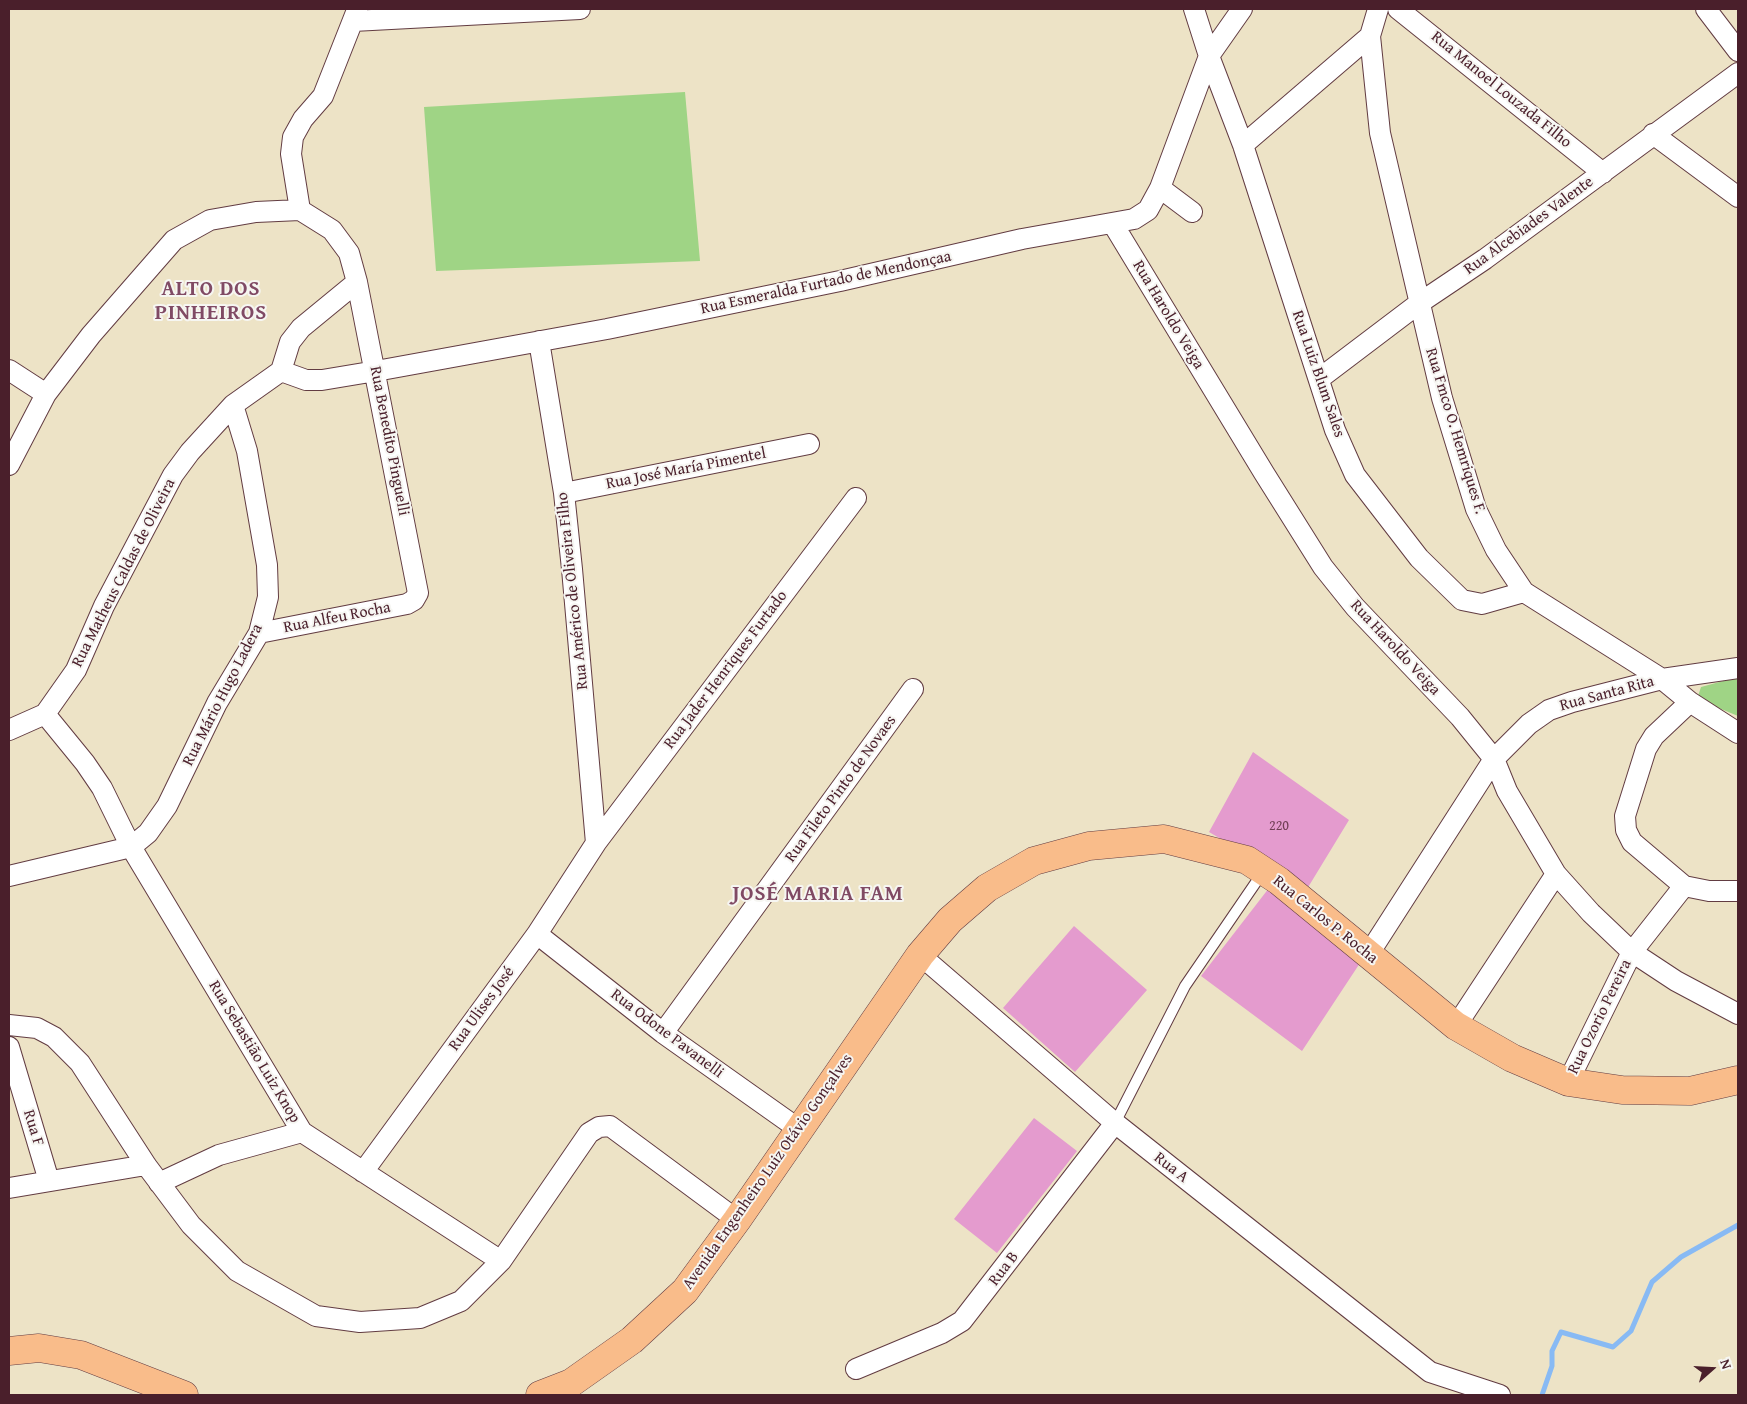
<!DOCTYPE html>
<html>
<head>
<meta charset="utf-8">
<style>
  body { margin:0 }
  #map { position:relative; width:1747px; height:1404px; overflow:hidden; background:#ede3c6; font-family:"Gentium Book Plus",serif }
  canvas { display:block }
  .frame { position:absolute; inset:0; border:10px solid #4a1f2b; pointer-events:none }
  .north { position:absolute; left:1687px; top:1344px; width:50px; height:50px; -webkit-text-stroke:4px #f6f6f2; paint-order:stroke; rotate:71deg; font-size:14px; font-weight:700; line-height:20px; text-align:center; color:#4a1f2b }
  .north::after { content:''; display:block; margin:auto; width:18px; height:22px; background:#4a1f2b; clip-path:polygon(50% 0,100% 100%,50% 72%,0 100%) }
</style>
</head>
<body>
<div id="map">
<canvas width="1747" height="1404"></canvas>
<div class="frame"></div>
<div class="north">N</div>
</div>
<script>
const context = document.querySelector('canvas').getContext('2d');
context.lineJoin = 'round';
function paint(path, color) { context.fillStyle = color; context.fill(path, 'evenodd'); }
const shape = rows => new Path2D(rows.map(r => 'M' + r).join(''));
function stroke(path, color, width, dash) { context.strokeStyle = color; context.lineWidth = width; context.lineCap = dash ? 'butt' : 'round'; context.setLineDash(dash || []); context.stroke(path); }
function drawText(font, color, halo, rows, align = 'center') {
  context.font = font + ' "Gentium Book Plus",serif'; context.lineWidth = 4; context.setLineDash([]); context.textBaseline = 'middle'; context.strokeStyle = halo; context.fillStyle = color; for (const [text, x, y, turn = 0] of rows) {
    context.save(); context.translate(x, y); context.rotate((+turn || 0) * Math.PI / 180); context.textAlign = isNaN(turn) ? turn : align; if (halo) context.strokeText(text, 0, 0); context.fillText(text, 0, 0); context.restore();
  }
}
paint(shape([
  [685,92,700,261,436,271,424,107],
  [1738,677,1738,716,1697,699,1701,687]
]), '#9fd485');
stroke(shape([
  [1542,1395,1552,1366,1552,1351,1561,1332,1613,1347,1631,1331,1652,1282,1681,1257,1738,1225]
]), '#88baf4', 5);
paint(shape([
  [1253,752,1349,820,1307,889,1209,832],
  [1269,888,1360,963,1302,1051,1201,976],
  [1074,926,1147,990,1075,1072,1003,1008],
  [1034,1118,1077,1151,997,1253,954,1219]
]), '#e49bce');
const lane = shape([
  [1115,1123,1185,986,1263,872]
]);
const street = shape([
  [1194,9,1209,56,1243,145,1335,430,1355,475,1419,558,1462,600,1482,604,1524,592],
  [1378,9,1370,36,1380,133,1442,398,1476,509,1496,550,1524,592,1662,679,1690,702,1738,733],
  [1398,9,1603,173],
  [1706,9,1738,51],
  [353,21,580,9],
  [1653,134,1738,197],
  [1243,145,1370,36],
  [1160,188,1192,212],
  [300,210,291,154,293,137,303,119,323,96,357,10],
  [1113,224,1264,473,1323,567,1355,607,1460,717,1494,759,1507,791,1556,874,1591,913,1632,952,1676,981,1738,1014],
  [539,341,564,493,572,569,596,843],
  [9,370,46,394],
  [281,371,306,380,322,380,376,371,607,329,840,281,1022,239,1134,219,1148,210,1160,188,1209,56,1242,9],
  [281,371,290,342,301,328,357,282],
  [1319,379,1418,304,1485,259,1738,73],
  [9,465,46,394,91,335,174,240,210,220,256,212,300,210,332,230,349,253,357,282,418,593,414,600,407,604,259,633],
  [564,493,809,444],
  [45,714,85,763,102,788,131,847,302,1132,501,1261],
  [9,730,45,714,76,670,104,606,173,475,190,452,233,405,281,371],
  [9,876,131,847,148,833,167,806,217,703,259,633,268,597,267,565,247,451,233,405],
  [1684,886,1632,842,1626,830,1625,816,1646,749,1654,736,1690,702],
  [537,934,663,1033,800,1130],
  [920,955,1115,1123,1430,1372,1500,1395],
  [1368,955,1494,759,1529,724,1549,710,1572,702,1662,679,1738,668],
  [9,1025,37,1028,54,1037,80,1063,146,1165,191,1225,237,1271,316,1316,360,1322,420,1318,461,1301,501,1261,589,1133,599,1127,610,1126,737,1220],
  [1456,1026,1556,874],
  [663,1033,913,689],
  [9,1047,49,1181],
  [1568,1082,1632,952,1684,886,1709,891,1738,891],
  [363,1172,537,934,596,843,856,498],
  [159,1183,219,1155,302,1132],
  [9,1188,146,1165],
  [856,1369,942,1333,962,1321,1115,1123]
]);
const primary = shape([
  [9,1351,39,1348,81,1355,184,1395],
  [540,1395,571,1383,632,1340,685,1291,737,1220,920,955,950,920,987,888,1034,861,1089,846,1164,839,1247,860,1279,881,1456,1026,1512,1058,1568,1082,1622,1090,1690,1091,1738,1080]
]);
stroke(lane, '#623c42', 12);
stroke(street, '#623c42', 22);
stroke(primary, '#623c42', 29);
stroke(lane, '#fff', 10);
stroke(street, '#fff', 20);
stroke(primary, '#f9bc8a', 28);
drawText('14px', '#703e54', null, [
  ["220",1279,826]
]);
drawText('16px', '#4a1f2b', '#f6f6f2', [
  ["Rua Manoel Louzada Filho",1501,90,39],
  ["Rua Alcebiades Valente",1529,226,-36],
  ["Rua Esmeralda Furtado de Mendonçaa",826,283,-12],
  ["Rua Haroldo Veiga",1168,315,59],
  ["Rua Luiz Blum Sales",1318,374,71],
  ["Rua Fmco O. Hemriques F.",1455,431,73],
  ["Rua Benedito Pinguelli",389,441,79],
  ["Rua José María Pimentel",686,469,-11],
  ["Rua Matheus Caldas de Oliveira",124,573,-63],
  ["Rua Américo de Oliveira Filho",573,591,-96],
  ["Rua Alfeu Rocha",337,618,-11],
  ["Rua Haroldo Veiga",1395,648,47],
  ["Rua Jader Henriques Furtado",726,670,-53],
  ["Rua Santa Rita",1607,694,-15],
  ["Rua Mário Hugo Ladera",223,695,-63],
  ["Rua Fileto Pinto de Novaes",841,789,-54],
  ["Rua Carlos P. Rocha",1325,920,39],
  ["Rua Ulises José",482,1009,-54],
  ["Rua Ozorio Pereira",1600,1017,-64],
  ["Rua Odone Pavanelli",667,1034,37],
  ["Rua Sebastião Luiz Knop",254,1052,59],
  ["Rua F",33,1128,73],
  ["Rua A",1171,1168,38],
  ["Avenida Engenheiro Luiz Otávio Gonçalves",768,1172,-55],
  ["Rua B",1004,1269,-53]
]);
context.letterSpacing = '1px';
drawText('bold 21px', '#804a64', '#f6f6f2', [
  ["ALTO DOS",211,290],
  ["PINHEIROS",211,314],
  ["JOSÉ MARIA FAM",818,895]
]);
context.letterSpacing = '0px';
</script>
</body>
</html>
